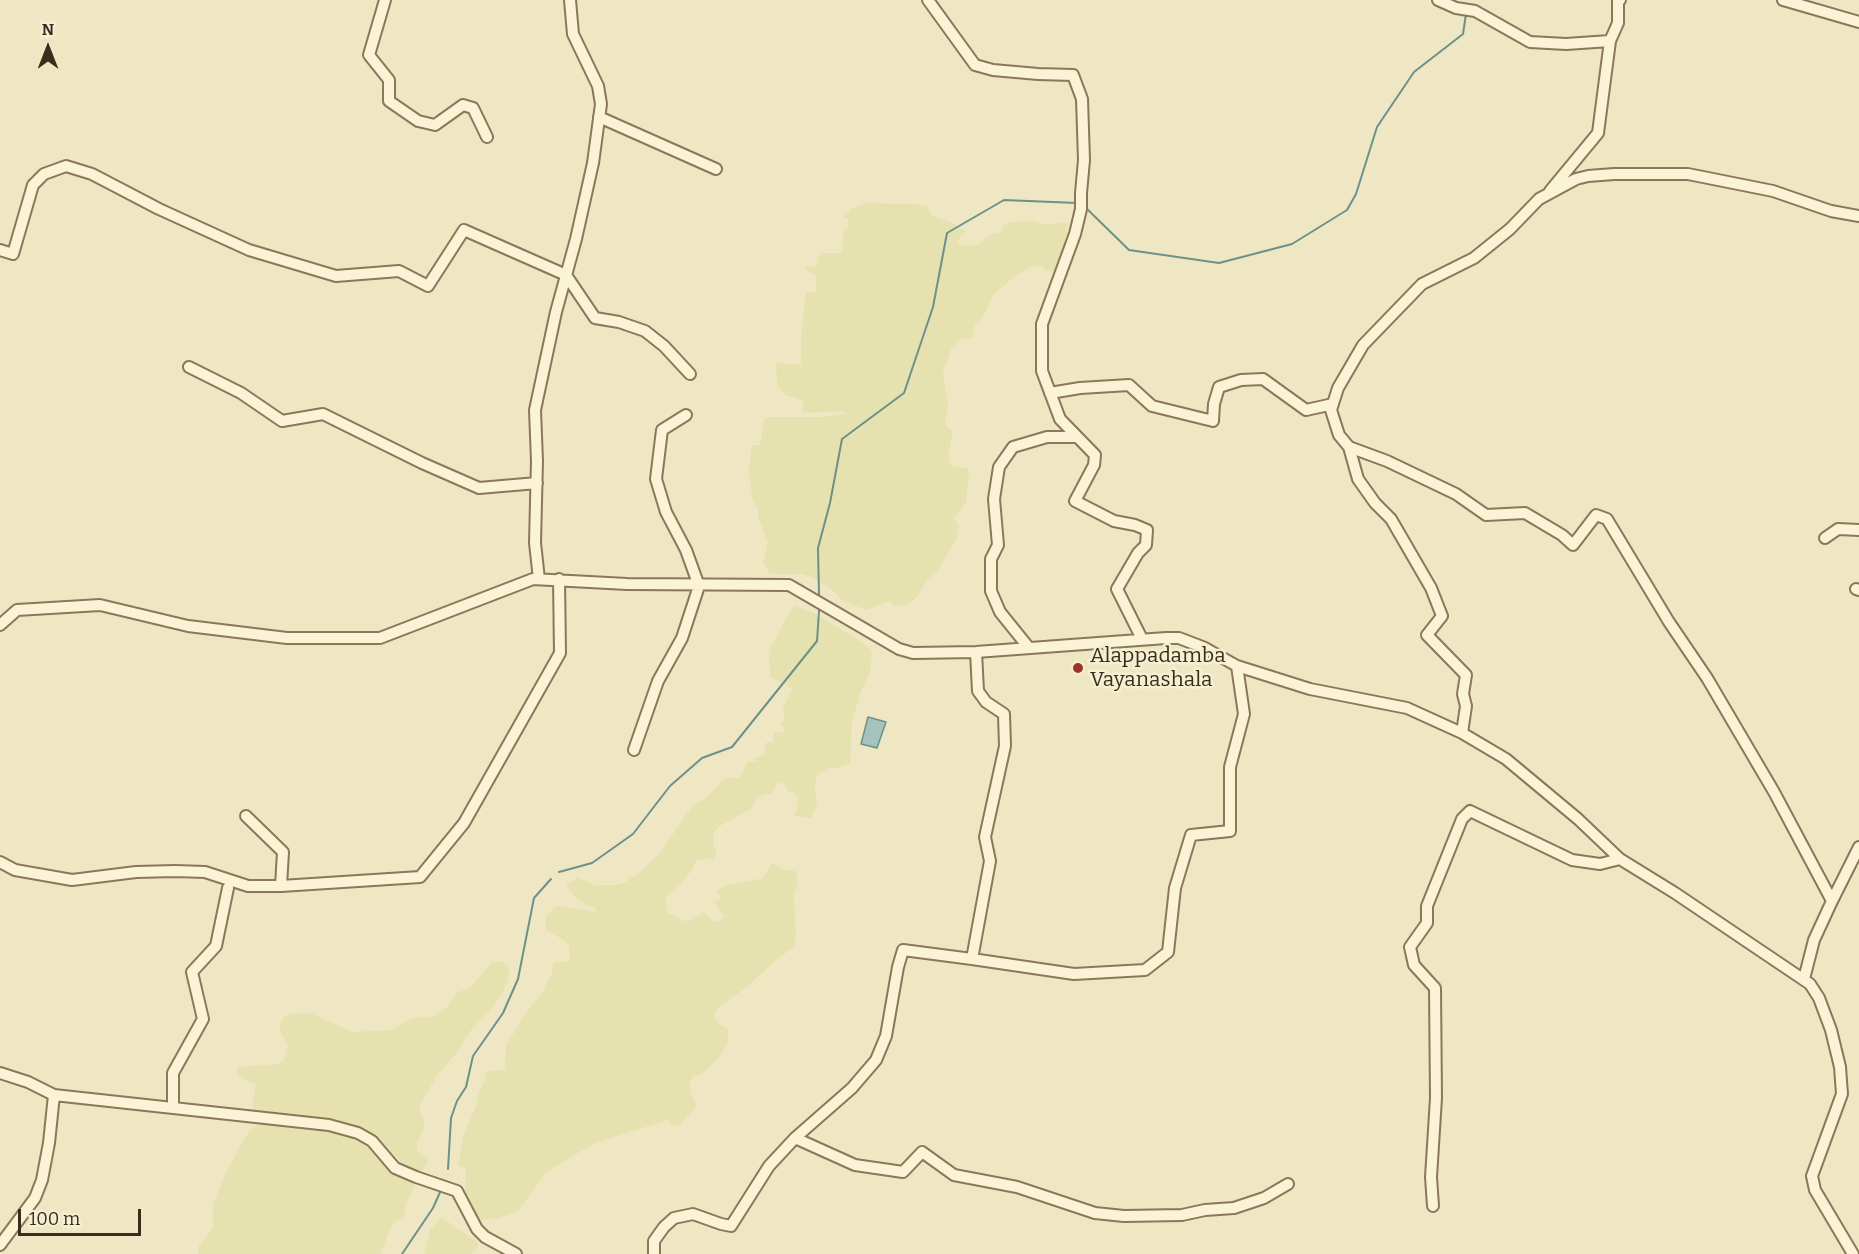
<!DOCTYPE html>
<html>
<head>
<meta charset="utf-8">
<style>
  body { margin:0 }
  #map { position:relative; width:1859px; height:1254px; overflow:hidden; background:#efe7c3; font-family:Bitter,serif }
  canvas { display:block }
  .north { position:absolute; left:18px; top:18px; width:60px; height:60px; -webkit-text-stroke:4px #f6f0d3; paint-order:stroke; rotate:0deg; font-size:16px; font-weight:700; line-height:24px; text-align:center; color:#392e1e }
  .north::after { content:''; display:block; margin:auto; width:21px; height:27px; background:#392e1e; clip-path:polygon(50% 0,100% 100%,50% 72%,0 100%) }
  .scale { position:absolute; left:18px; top:1209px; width:123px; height:27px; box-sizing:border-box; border:3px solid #392e1e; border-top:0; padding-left:8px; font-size:18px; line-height:21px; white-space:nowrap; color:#392e1e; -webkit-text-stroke:4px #f6f0d3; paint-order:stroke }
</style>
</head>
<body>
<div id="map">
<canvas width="1859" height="1254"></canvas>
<div class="north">N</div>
<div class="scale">100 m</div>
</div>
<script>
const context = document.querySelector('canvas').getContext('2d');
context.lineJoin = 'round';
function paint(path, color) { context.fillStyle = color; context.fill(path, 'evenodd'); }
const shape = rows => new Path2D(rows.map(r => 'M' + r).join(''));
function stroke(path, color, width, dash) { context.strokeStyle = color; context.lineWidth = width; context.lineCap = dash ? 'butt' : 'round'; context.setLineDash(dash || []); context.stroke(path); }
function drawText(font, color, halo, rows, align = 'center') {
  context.font = font + ' Bitter,serif'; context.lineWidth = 5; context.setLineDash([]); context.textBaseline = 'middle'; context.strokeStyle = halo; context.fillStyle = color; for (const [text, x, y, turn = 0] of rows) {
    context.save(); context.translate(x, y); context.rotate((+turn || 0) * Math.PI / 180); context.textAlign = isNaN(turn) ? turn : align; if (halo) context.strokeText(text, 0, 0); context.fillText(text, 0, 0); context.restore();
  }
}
paint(shape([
  [867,203,916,204,928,207,932,216,949,221,966,232,959,238,958,243,964,245,976,246,991,234,1000,233,1004,225,1012,222,1034,221,1043,224,1069,223,1066,231,1070,234,1058,271,1045,271,1040,265,1031,267,1018,274,993,295,984,316,975,325,972,339,962,338,952,347,943,373,948,406,945,424,953,432,949,451,950,463,952,466,968,468,969,475,966,503,954,518,959,526,956,540,938,570,928,579,917,597,907,605,893,606,890,601,866,610,843,601,829,587,811,577,800,574,770,574,763,562,768,542,758,517,758,508,752,500,749,470,752,445,760,445,764,419,768,417,823,417,845,414,843,411,804,413,801,410,804,403,802,400,785,395,777,385,776,362,791,365,801,364,801,336,806,293,816,292,816,276,805,269,807,267,817,266,818,257,821,256,821,253,842,253,843,232,848,228,848,219,844,217,843,214,848,212,852,208],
  [795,606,812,612,854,637,871,649,872,655,870,672,861,691,852,722,850,763,837,768,828,768,816,776,815,790,817,805,811,818,794,816,797,808,798,800,795,793,788,791,785,785,778,782,773,793,762,795,754,803,751,809,720,826,714,832,713,843,717,854,713,859,696,860,692,870,681,884,666,897,666,903,667,912,685,921,691,921,703,912,713,921,720,922,724,916,714,902,721,899,716,891,728,884,735,884,763,878,772,862,783,870,796,871,798,884,794,894,796,936,793,948,777,959,746,988,717,1008,714,1016,719,1024,728,1029,728,1044,718,1059,702,1074,693,1076,690,1082,690,1092,697,1105,680,1125,672,1126,668,1120,595,1143,546,1172,518,1211,497,1219,479,1220,475,1218,465,1198,466,1168,458,1166,463,1136,477,1104,479,1092,486,1078,485,1071,503,1070,505,1067,506,1046,524,1015,541,994,552,973,554,962,566,962,570,960,569,946,565,941,546,930,546,916,553,908,559,906,596,912,595,907,588,906,574,896,566,885,576,878,596,885,615,885,623,883,638,874,660,853,692,806,706,798,725,778,741,778,747,762,758,761,752,759,763,755,766,752,764,745,767,742,773,742,774,733,785,732,781,723,785,720,783,707,793,689,771,677,769,656,771,647,789,613],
  [500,961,507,965,509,972,508,980,501,996,487,1014,471,1030,454,1056,438,1074,422,1101,419,1108,424,1122,423,1130,417,1143,417,1150,429,1160,420,1175,408,1168,385,1146,362,1129,333,1121,253,1112,253,1099,256,1084,242,1079,237,1074,237,1067,277,1064,284,1060,288,1045,281,1033,280,1026,283,1018,288,1014,310,1013,352,1032,391,1030,412,1018,436,1016,448,1006,457,993,471,987,492,962],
  [258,1123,348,1135,366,1146,389,1169,415,1185,406,1204,405,1215,395,1222,389,1231,381,1254,198,1254,199,1245,213,1228,213,1204,227,1171,246,1136],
  [440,1218,444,1219,476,1241,479,1244,477,1248,471,1254,424,1254,430,1230]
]), '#e5e2b0');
const water = shape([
  [868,717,886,722,877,748,861,744,868,717]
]);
paint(water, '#a5c2bd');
stroke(water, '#6c918b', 1.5);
stroke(shape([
  [1084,206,1129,250,1219,263,1292,244,1347,210,1356,194,1377,127,1414,72,1463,34,1466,14],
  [819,595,818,548,830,503,842,439,904,393,933,307,947,233,1004,200,1077,203],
  [559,872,592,863,633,834,670,786,702,758,732,747,817,641,819,611],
  [448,1169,451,1118,457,1101,466,1087,473,1056,503,1013,518,979,534,898,551,879],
  [402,1254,433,1208,441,1190]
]), '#6c918b', 2);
const minor = shape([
  [385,0,369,55,389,80,389,101,418,121,435,125,463,105,473,108,487,137],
  [928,0,975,65,993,70,1038,74,1073,75,1082,99,1084,160,1081,193,1081,209,1075,234,1042,324,1042,371,1060,419,1095,455,1094,465,1075,501,1114,521,1135,525,1147,530,1146,545,1138,553,1117,589,1142,639],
  [1438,0,1456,8,1475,11,1530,42,1566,44,1610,41,1618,23,1618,1,1620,0],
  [1783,0,1859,22],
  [599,117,716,169],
  [1550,191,1598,133,1610,41],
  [0,250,13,254,33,185,44,174,66,166,92,174,159,209,249,250,336,276,399,271,428,286,464,230,566,275,595,318,619,322,645,331,664,346,690,374],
  [189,367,241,393,282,421,323,414,422,463,479,488,537,483],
  [1050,393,1080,388,1129,385,1152,406,1213,421,1214,404,1219,387,1241,380,1263,379,1306,410,1333,404],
  [1349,447,1387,461,1456,494,1486,515,1525,513,1562,535,1573,545,1596,515,1607,519,1669,622,1707,678,1774,792,1832,901],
  [1825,538,1838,529,1859,530],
  [539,579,535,543,537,461,535,410,556,312,576,239,593,163,601,104,598,86,573,34,570,0],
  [1856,589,1859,590],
  [0,625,17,610,100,605,188,626,287,638,380,638,533,579,627,584,789,585,899,649,913,653,976,652,1166,638,1179,638,1205,648,1237,666,1310,689,1407,708,1462,733,1506,759,1578,819,1620,859,1675,893,1810,984,1819,998,1831,1030,1840,1067,1842,1094,1812,1176,1815,1190,1853,1254],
  [1029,648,1000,612,991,591,991,559,998,545,994,499,999,467,1013,447,1047,437,1076,437],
  [1462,733,1466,706,1463,694,1466,675,1427,635,1442,616,1431,588,1391,519,1375,503,1358,479,1349,447,1339,435,1331,410,1338,388,1363,345,1422,284,1474,258,1510,229,1539,199,1576,179,1588,176,1614,174,1688,174,1773,191,1831,211,1859,216],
  [634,750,658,681,682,638,699,586,686,550,666,512,656,479,662,430,686,415],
  [0,862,15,870,72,880,136,872,175,871,205,872,248,886,281,886,283,852,246,816],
  [281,886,420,877,464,823,560,653,559,579],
  [972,959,1074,974,1145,970,1168,952,1175,888,1191,835,1230,831,1230,767,1244,714,1237,666],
  [1804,979,1814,940,1832,901,1859,847],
  [0,1073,28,1082,54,1095,329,1125,358,1133,372,1141,395,1168,416,1177,457,1191,477,1229,485,1237,516,1254],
  [173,1108,173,1073,203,1019,192,972,216,946,228,888],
  [795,1138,855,1165,903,1172,922,1152,954,1175,1017,1187,1095,1213,1124,1216,1182,1215,1205,1210,1234,1208,1264,1198,1288,1184],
  [1433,1206,1431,1177,1436,1098,1435,988,1414,965,1410,947,1427,923,1427,906,1462,819,1470,811,1572,860,1600,864,1620,859],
  [0,1245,35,1198,42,1180,49,1143,54,1095],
  [654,1254,654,1241,664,1227,674,1218,693,1214,721,1224,731,1226,769,1166,795,1138,852,1088,876,1060,886,1036,898,967,903,950,972,959,990,861,985,837,1005,746,1004,714,986,702,978,691,976,652]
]);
stroke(minor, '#8a7859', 14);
stroke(minor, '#faf3d6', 10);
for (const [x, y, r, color] of [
  [1078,668,6,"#9b3327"]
]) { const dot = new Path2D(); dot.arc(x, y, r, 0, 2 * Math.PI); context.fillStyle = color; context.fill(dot); stroke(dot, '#f6f0d3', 2); }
drawText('21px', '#392e1e', '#f6f0d3', [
  ["Alappadamba",1090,656],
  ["Vayanashala",1090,680]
], 'left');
</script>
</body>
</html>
